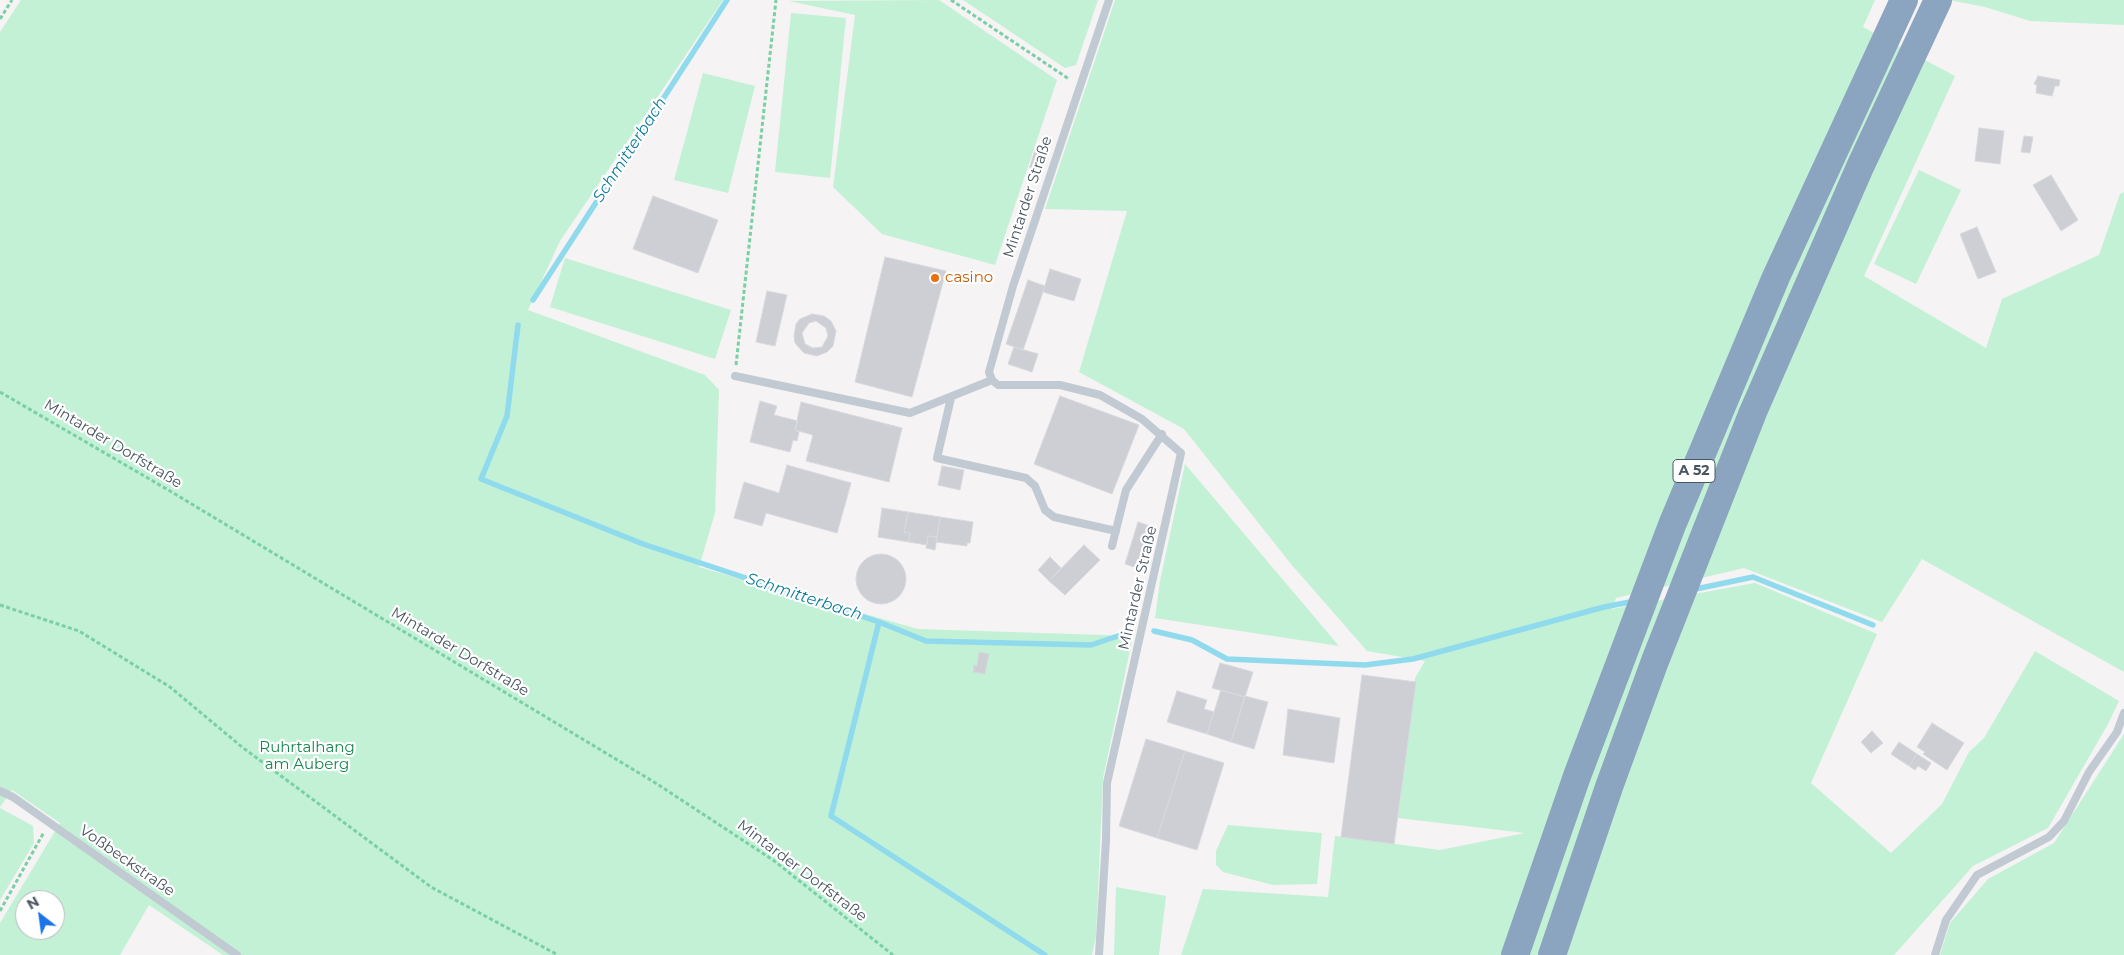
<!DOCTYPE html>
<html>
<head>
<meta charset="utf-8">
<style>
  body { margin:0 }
  #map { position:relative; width:2124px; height:955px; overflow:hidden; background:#f5f3f3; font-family:Montserrat,sans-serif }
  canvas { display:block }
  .north { position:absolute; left:15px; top:890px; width:50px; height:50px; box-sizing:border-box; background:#fff; border:1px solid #b7bbc0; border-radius:50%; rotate:330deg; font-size:14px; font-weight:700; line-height:20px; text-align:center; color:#4a5661 }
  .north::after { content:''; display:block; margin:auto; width:18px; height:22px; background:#1a73e8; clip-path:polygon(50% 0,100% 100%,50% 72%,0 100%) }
</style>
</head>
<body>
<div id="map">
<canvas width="2124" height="955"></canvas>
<div class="north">N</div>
</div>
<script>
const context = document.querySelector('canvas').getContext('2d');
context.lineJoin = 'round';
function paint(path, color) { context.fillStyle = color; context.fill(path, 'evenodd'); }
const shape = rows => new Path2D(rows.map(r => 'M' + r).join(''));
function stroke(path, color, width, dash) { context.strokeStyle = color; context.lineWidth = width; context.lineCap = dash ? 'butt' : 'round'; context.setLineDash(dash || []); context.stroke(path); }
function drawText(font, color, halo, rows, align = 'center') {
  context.font = font + ' Montserrat,sans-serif'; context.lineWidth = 4.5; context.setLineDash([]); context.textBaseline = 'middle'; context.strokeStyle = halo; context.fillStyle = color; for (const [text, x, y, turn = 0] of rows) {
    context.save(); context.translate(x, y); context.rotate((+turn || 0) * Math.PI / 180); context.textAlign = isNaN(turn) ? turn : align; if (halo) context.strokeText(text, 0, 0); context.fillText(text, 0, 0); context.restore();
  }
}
paint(shape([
  [21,0,723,0,560,241,528,310,705,375,719,390,715,513,699,567,918,629,1133,636,1103,778,1096,936,1092,955,223,955,149,905,120,955,0,955,0,923,60,823,12,790,0,807,0,32],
  [25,900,55,900,55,930,25,930],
  [939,0,1057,80,995,265,882,234,833,187,855,15,789,1],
  [963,0,1098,0,1076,65,1065,68],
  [1115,0,1875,0,1863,27,1955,76,1864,276,1986,348,2002,299,2099,255,2120,194,2124,192,2124,672,1922,559,1882,622,1744,568,1616,598,1612,609,1755,583,1877,634,1811,783,1891,853,1942,804,1969,752,1984,738,2035,651,2119,701,2108,724,2048,828,1973,866,1894,955,1181,955,1203,889,1328,897,1335,836,1440,850,1525,833,1398,818,1415,678,1425,661,1367,651,1291,564,1184,429,1079,372,1127,211,1045,209],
  [1949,0,2124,0,2124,25,2030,21,1985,7],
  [791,13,846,18,830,178,775,172],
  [703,73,755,86,728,193,674,180],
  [1919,170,1961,190,1916,284,1874,264],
  [565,258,731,310,715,359,550,307],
  [1185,464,1339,646,1155,618,1160,581],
  [2124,734,2124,955,1940,955,1950,923,1988,879,2054,843],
  [0,808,33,826,34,843,0,900],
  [1228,825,1322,833,1317,884,1273,885,1223,872,1216,865,1216,851],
  [1116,887,1166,896,1159,955,1114,955]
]), '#c3f1d5');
stroke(shape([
  [533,300,727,0],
  [518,325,507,416,481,479,643,544,879,622,831,816,1045,955],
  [1691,590,1753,577,1873,625],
  [879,622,926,641,1091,645,1130,632],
  [1154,631,1192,640,1227,659,1365,665,1413,659,1604,607,1635,601]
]), '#90daee', 5.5);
const building = shape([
  [2038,76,2060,80,2059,86,2055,86,2052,96,2036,93,2037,85,2034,84,2038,76],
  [1979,128,2004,131,2000,164,1975,161,1979,128],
  [2024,136,2033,137,2030,153,2021,152,2024,136],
  [1035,150,1043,153,1037,171,1029,169,1035,150],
  [2051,175,2078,220,2061,231,2033,185,2051,175],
  [653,196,718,220,698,273,633,249,653,196],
  [1977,227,1996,272,1978,279,1960,234,1977,227],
  [885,257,946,271,912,397,855,382,885,257],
  [1050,269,1081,279,1074,301,1043,292,1050,269],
  [1028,280,1045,286,1023,350,1006,344,1028,280],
  [767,291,787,295,775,346,756,342,767,291],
  [812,314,824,316,831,321,836,331,833,346,827,352,817,356,804,353,795,343,794,336,796,324,800,319,812,314],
  [816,321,826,328,828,336,822,347,813,348,805,344,802,333,809,323,816,321],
  [1014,347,1038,354,1032,372,1008,364,1014,347],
  [1060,396,1139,425,1112,494,1034,464,1060,396],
  [760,401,777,406,774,415,798,421,795,430,799,432,797,441,793,440,790,452,750,442,760,401],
  [801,402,902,428,889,482,806,461,813,435,795,430,801,402],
  [787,465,851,483,837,533,766,513,762,526,734,518,744,482,779,493,787,465],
  [942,466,964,470,960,490,938,485,942,466],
  [882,508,908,512,904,532,910,533,909,542,878,537,882,508],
  [908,512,940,517,937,537,928,536,927,545,909,542,910,533,904,532,908,512],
  [940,517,973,522,970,543,967,543,967,546,936,542,940,517],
  [1138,522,1156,528,1143,570,1125,564,1138,522],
  [928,536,937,537,935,550,926,548,928,536],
  [1084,545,1100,560,1065,595,1049,581,1084,545],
  '856 579a25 25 0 1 1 50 0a25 25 0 1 1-50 0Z',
  [1050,557,1061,568,1049,581,1038,570,1050,557],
  [979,652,989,654,985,674,973,672,974,665,977,666,979,652],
  [1220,663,1253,672,1245,697,1212,688,1220,663],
  [1362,675,1416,682,1394,844,1341,837,1362,675],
  [1221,690,1245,697,1231,742,1207,734,1221,690],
  [1177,691,1207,700,1204,709,1214,712,1207,734,1167,722,1177,691],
  [1245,696,1268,702,1254,749,1231,742,1245,696],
  [1288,709,1340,718,1334,763,1283,755,1288,709],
  [1932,723,1964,743,1947,770,1923,754,1925,752,1917,747,1932,723],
  [1872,731,1883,743,1871,753,1861,742,1872,731],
  [1146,739,1185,751,1157,838,1119,826,1146,739],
  [1899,742,1917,754,1909,766,1891,754,1899,742],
  [1185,751,1224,763,1197,850,1157,838,1185,751],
  [1917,754,1931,763,1926,771,1918,766,1915,770,1909,766,1917,754]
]);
paint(building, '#cdcfd5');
stroke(building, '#d7d9de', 1);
stroke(shape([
  [951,0,1069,79],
  [0,19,12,0],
  [736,365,776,0],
  [0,392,170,491,654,782,773,860,893,955],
  [0,605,79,631,170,687,242,747,431,887,558,955],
  [0,911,44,832]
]), '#7ad0a6', 3, [4, 2.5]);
stroke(shape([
  [735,376,910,413,992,380],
  [951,398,937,458,1026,478,1035,486,1045,510,1054,517,1116,531],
  [1112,546,1126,490,1162,434],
  [0,791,13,797,237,955],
  [1099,955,1106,840,1107,783,1181,453,1142,419,1100,395,1060,385,998,385,992,380,989,372,1013,286,1109,0],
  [1935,955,1946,920,1977,875,2049,837,2064,821,2089,772,2117,732,2124,713]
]), '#c1cad2', 8);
stroke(shape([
  [1515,955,1577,776,1672,525,1776,277,1904,0],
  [1552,955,1609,787,1655,661,1753,412,1860,167,1938,0]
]), '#8ba5c1', 28);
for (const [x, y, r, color] of [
  [935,278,5,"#e8710a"]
]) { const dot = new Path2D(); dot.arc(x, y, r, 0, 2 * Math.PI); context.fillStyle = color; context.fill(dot); stroke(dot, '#fff', 2); }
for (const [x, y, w] of [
  [1694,471,42]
]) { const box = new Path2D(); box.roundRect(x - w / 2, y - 11.5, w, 23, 4); context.fillStyle = '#fff'; context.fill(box); stroke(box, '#4a5661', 1); }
drawText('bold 14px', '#4a5661', null, [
  ["A 52",1694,471]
]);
drawText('15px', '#4a5661', '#fff', [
  ["Mintarder Straße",1028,197,-72],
  ["Mintarder Dorfstraße",113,444,31],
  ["Mintarder Straße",1138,588,-77],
  ["Mintarder Dorfstraße",460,652,31],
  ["Voßbeckstraße",127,861,35],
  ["Mintarder Dorfstraße",802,871,37]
]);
drawText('15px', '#c56008', '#fff', [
  ["casino",945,278]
], 'left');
drawText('15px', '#17864f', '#fff', [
  ["Ruhrtalhang",307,748],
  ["am Auberg",307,765]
]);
drawText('italic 16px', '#0c7c9b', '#fff', [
  ["Schmitterbach",630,150,-57],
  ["Schmitterbach",804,597,18]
]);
</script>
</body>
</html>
